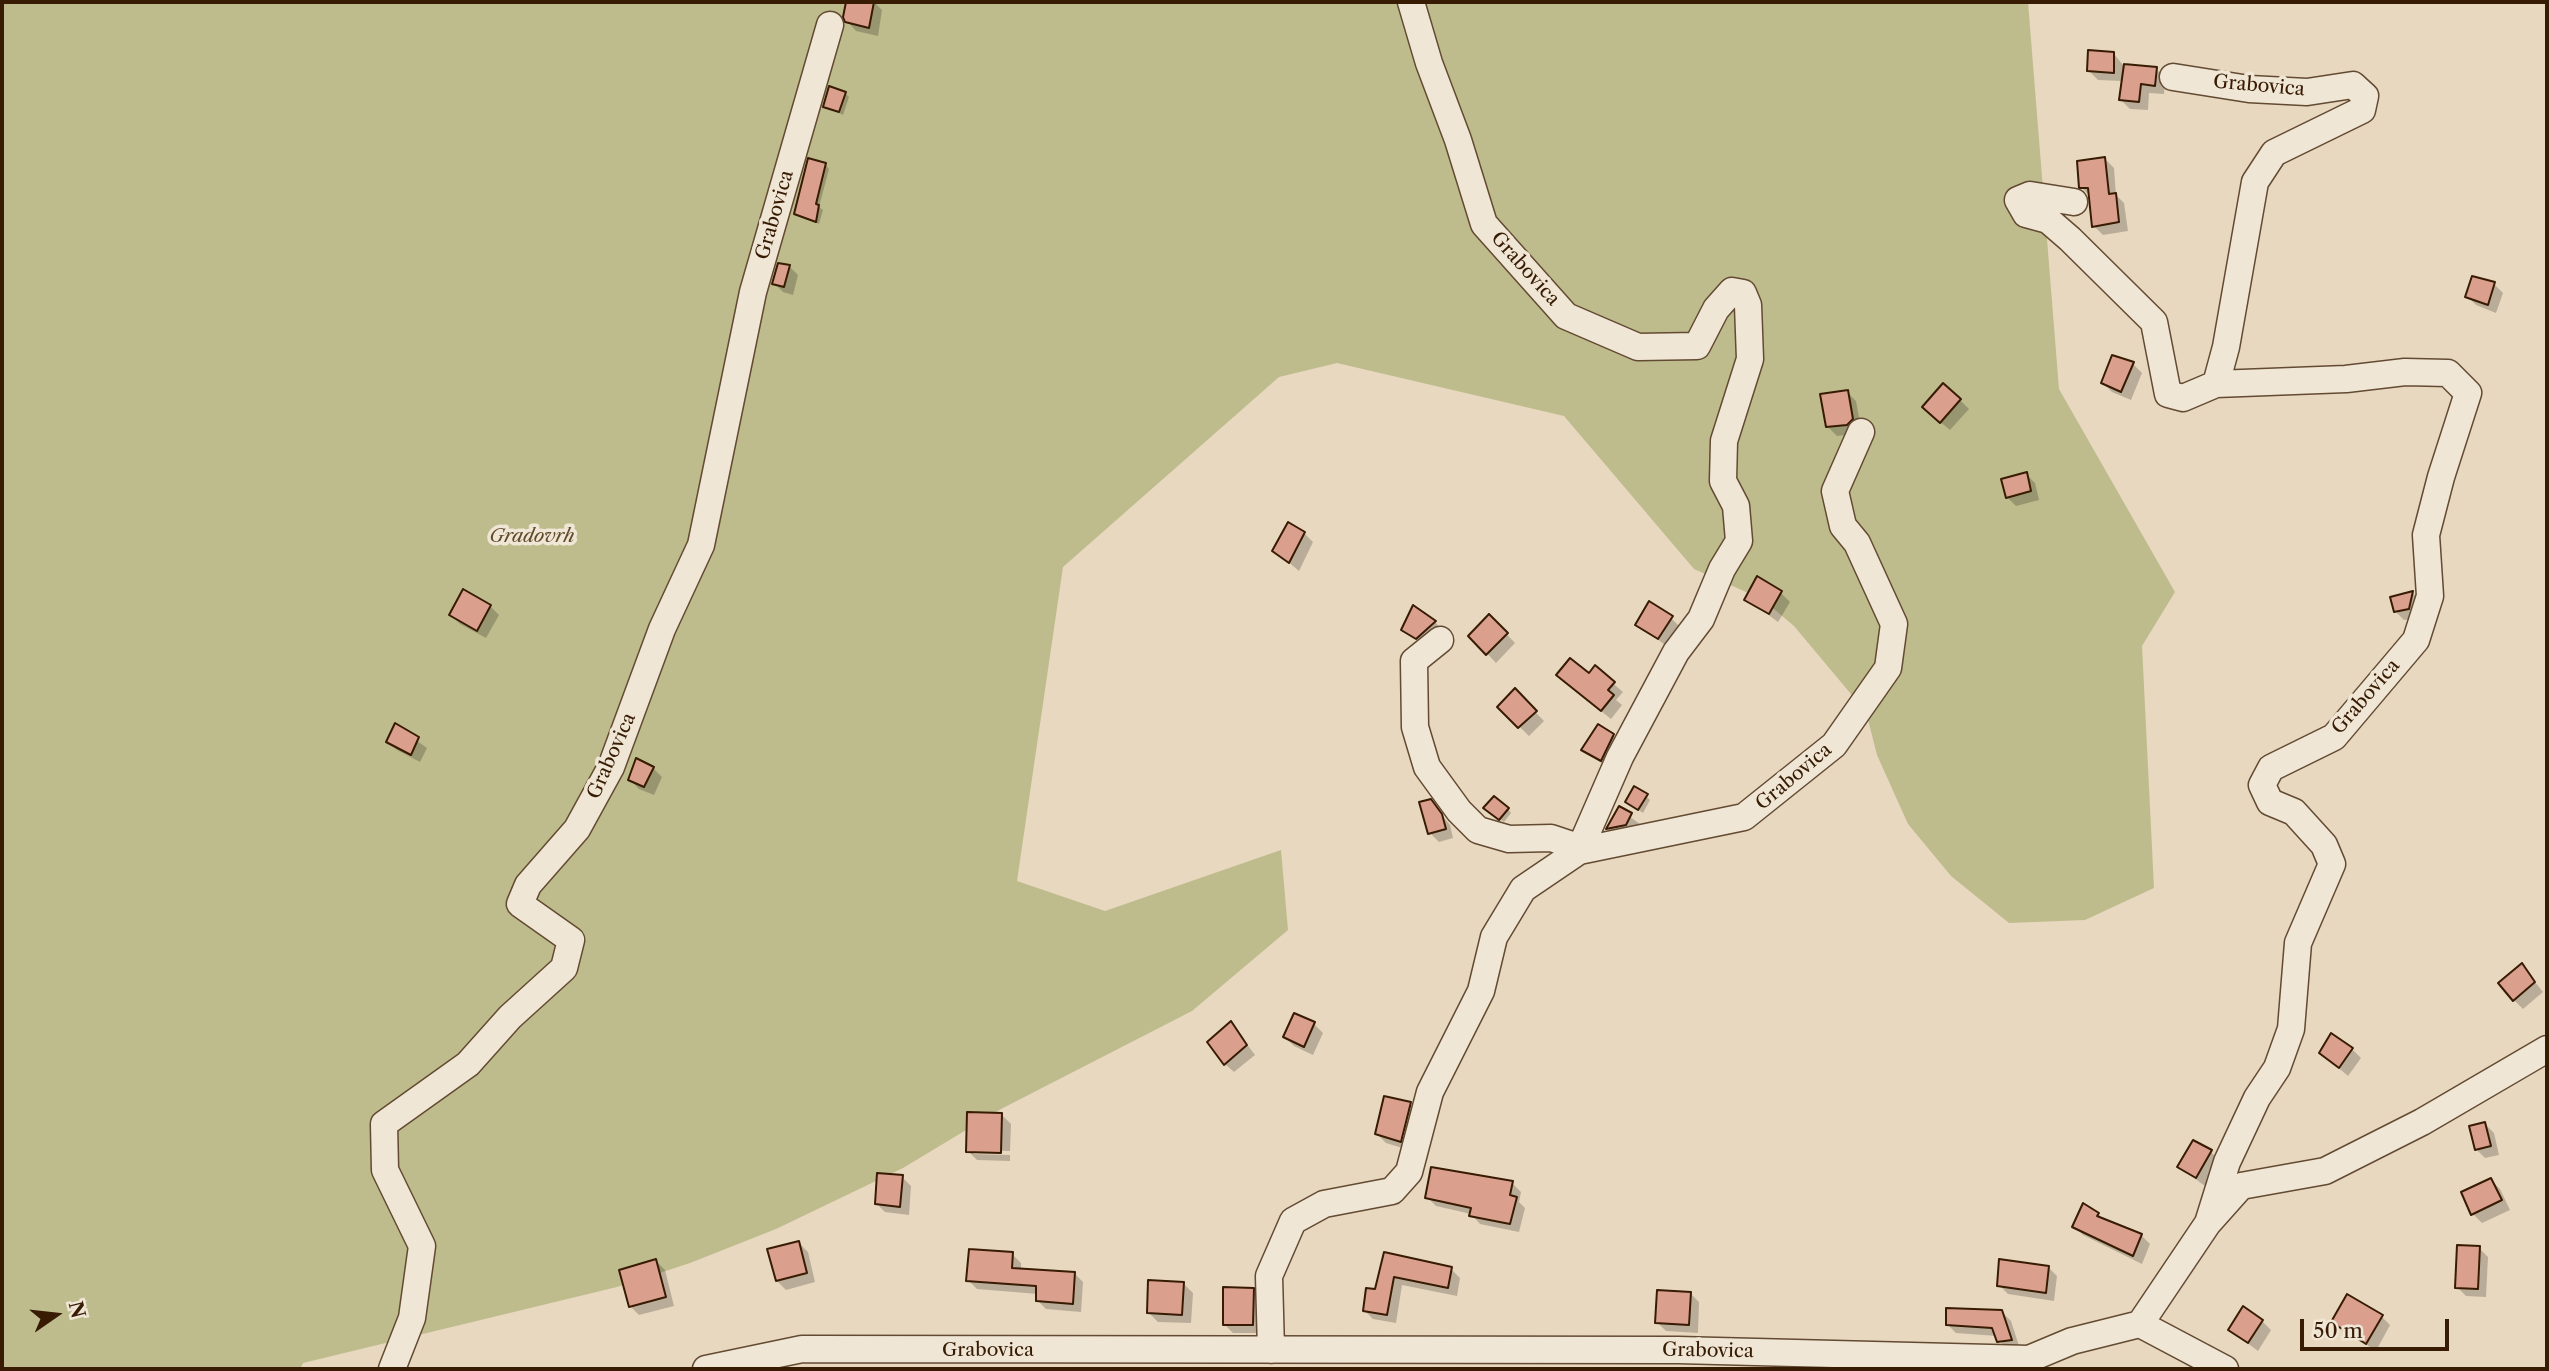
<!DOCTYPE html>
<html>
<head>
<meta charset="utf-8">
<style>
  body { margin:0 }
  #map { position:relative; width:2549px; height:1371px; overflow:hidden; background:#e8d8bf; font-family:"Libre Caslon Text",serif }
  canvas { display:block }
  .frame { position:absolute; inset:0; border:4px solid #371b03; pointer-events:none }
  .north { position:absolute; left:21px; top:1280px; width:70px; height:70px; -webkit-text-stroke:5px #f0e6d5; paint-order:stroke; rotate:76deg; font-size:19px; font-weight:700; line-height:28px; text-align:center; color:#371b03 }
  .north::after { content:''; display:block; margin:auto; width:24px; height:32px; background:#371b03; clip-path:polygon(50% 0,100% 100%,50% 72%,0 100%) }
  .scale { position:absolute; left:2300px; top:1319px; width:149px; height:32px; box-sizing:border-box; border:4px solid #371b03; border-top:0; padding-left:9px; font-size:21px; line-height:24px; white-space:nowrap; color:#371b03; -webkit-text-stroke:5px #f0e6d5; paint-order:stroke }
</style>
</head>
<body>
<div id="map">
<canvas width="2549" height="1371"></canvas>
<div class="frame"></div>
<div class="north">N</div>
<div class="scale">50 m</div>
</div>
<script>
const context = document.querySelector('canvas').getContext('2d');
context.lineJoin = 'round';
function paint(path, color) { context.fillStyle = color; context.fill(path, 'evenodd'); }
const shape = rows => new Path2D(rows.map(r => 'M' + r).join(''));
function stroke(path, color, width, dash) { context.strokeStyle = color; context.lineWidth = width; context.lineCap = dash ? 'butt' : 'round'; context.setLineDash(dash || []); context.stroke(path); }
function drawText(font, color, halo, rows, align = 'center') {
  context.font = font + ' "Libre Caslon Text",serif'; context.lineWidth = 7; context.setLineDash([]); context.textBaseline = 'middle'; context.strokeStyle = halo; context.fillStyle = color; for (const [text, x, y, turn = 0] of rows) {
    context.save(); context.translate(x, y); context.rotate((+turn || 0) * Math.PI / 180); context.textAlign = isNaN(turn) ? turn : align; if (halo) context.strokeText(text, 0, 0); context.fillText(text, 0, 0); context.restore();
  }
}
paint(shape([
  [2,2,2028,2,2059,389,2175,592,2142,646,2154,888,2085,920,2009,923,1951,876,1908,824,1877,755,1866,712,1794,626,1762,599,1694,569,1564,416,1337,363,1279,377,1063,567,1017,881,1105,911,1281,850,1288,930,1192,1011,1001,1109,903,1168,776,1229,690,1263,617,1287,303,1363,300,1369,2,1369]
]), '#bebc8c');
paint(shape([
  [848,2,874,2,882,10,878,36,856,31,847,21],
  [2114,54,2123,65,2156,69,2165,78,2164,94,2149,93,2148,110,2130,109,2121,100,2123,81,2098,80,2089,71],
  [845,93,849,97,843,115,825,106],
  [2105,159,2114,168,2116,195,2124,203,2128,231,2103,235,2094,226,2090,196,2081,187],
  [825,164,829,169,819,207,823,210,819,224,796,214],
  [789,266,798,275,793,295,783,292,774,283],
  [2494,284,2503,293,2496,313,2476,305,2467,296],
  [2133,364,2142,373,2131,400,2112,392,2103,383],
  [1847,392,1856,401,1861,428,1856,434,1837,436,1828,427],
  [1960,400,1969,409,1950,430,1933,416],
  [2026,474,2035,483,2039,500,2016,506,2007,497],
  [1304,533,1313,542,1299,571,1274,550],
  [1781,593,1790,602,1778,622,1747,599],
  [2413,593,2421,602,2418,618,2404,620,2395,611,2392,598],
  [490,606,499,615,486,638,460,624,451,615],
  [1489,616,1515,643,1496,663,1471,636],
  [1671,618,1680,627,1668,647,1637,624],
  [1435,622,1443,631,1426,647,1403,629],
  [1595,668,1623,692,1616,700,1622,705,1611,719,1567,684,1589,675],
  [1515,691,1544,721,1529,736,1499,707],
  [396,726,427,748,420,762,397,750,388,741],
  [1613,735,1622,745,1610,769,1583,750],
  [653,768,662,777,654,795,639,789,630,780],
  [1646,796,1650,800,1643,813,1627,802],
  [1430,801,1450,825,1453,838,1439,842,1430,833],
  [1508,809,1511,813,1504,822,1489,812],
  [1619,809,1640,824,1635,834,1617,837,1608,829],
  [2522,966,2543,992,2523,1009,2514,1000],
  [1295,1015,1314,1024,1323,1033,1313,1055,1294,1046,1285,1037],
  [1231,1023,1255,1055,1234,1072,1225,1064],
  [2352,1049,2361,1058,2348,1076,2321,1053],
  [1410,1104,1419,1113,1409,1150,1386,1143,1377,1134],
  [1002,1115,1011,1124,1010,1151,974,1150,974,1154,1010,1155,1010,1161,977,1160,968,1151],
  [2485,1124,2494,1133,2499,1155,2485,1158,2476,1149],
  [2211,1152,2219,1160,2205,1186,2179,1167],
  [902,1177,911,1186,909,1215,885,1212,876,1203],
  [2491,1180,2500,1189,2510,1210,2482,1223,2473,1214],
  [1512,1183,1521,1192,1519,1202,1525,1208,1519,1232,1480,1224,1471,1214,1436,1206,1427,1197],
  [2098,1214,2105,1221,2141,1235,2150,1244,2142,1264,2083,1235,2074,1226],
  [799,1243,808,1252,815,1282,786,1290,777,1281],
  [2479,1248,2488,1257,2486,1297,2466,1296,2457,1287],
  [1012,1254,1021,1263,1021,1270,1074,1273,1083,1282,1081,1312,1046,1309,1037,1300,1038,1294,977,1289,968,1280],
  [1385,1254,1451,1269,1460,1278,1457,1296,1402,1285,1396,1323,1373,1319,1364,1310,1376,1291],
  [656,1261,665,1270,674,1306,639,1315,630,1306],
  [2048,1267,2057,1276,2054,1301,2008,1294,1999,1285],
  [1184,1284,1193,1293,1191,1323,1158,1322,1149,1313],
  [1253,1290,1262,1299,1262,1333,1233,1333,1224,1324],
  [1690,1293,1699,1302,1698,1333,1666,1331,1657,1322],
  [2002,1312,2011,1321,2020,1349,2008,1351,1997,1336,1956,1333,1947,1324],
  [2381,1316,2390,1325,2376,1351,2333,1322],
  [2262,1321,2271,1330,2258,1351,2230,1330]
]), '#0003');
const building = shape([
  [846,2,874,2,869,28,845,22,843,17,846,2],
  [2088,50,2114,52,2114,73,2087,71,2088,50],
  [2124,64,2157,67,2155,86,2141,84,2139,102,2119,100,2124,64],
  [829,86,846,92,839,112,823,107,829,86],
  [2105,157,2109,194,2116,193,2119,222,2092,227,2088,188,2079,188,2077,161,2105,157],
  [808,158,826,163,816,204,819,205,816,222,794,214,808,158],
  [778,263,790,265,784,287,772,284,778,263],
  [2472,276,2495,282,2488,305,2465,297,2472,276],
  [2112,355,2134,362,2121,392,2101,383,2112,355],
  [1943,383,1961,399,1940,423,1922,407,1943,383],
  [1848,390,1853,419,1847,425,1826,427,1820,394,1848,390],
  [2027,472,2031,491,2006,498,2001,479,2027,472],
  [1288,522,1305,532,1289,563,1272,551,1288,522],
  [1757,576,1782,591,1769,614,1744,600,1757,576],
  [463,589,491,605,477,631,449,615,463,589],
  [2413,591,2409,609,2394,612,2390,597,2413,591],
  [1649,601,1673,616,1658,639,1635,625,1649,601],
  [1413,605,1436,621,1416,639,1401,630,1413,605],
  [1489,614,1508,633,1486,655,1468,636,1489,614],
  [1570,658,1589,673,1595,665,1615,682,1608,690,1614,695,1601,711,1556,675,1570,658],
  [1515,688,1537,711,1518,728,1497,707,1515,688],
  [395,723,419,737,411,755,386,742,395,723],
  [1598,724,1614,734,1601,761,1581,750,1598,724],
  [636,758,654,767,644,787,628,780,636,758],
  [1634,786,1648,794,1638,810,1625,802,1634,786],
  [1494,796,1509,808,1499,820,1483,808,1494,796],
  [1431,799,1442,814,1446,829,1428,834,1419,802,1431,799],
  [1619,806,1632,813,1626,825,1606,829,1619,806],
  [2522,963,2535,982,2513,1001,2498,983,2522,963],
  [1294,1013,1315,1022,1304,1047,1283,1037,1294,1013],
  [1231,1021,1247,1045,1224,1065,1207,1042,1231,1021],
  [2331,1033,2353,1048,2339,1068,2319,1053,2331,1033],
  [1384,1096,1411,1102,1401,1142,1375,1134,1384,1096],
  [967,1112,1002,1113,1001,1153,966,1152,967,1112],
  [2485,1122,2491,1146,2475,1150,2469,1126,2485,1122],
  [2193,1140,2212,1150,2196,1178,2177,1167,2193,1140],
  [1431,1167,1513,1181,1510,1195,1517,1197,1510,1224,1469,1216,1471,1208,1425,1198,1431,1167],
  [877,1173,903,1175,900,1207,875,1204,877,1173],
  [2491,1178,2502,1200,2471,1215,2461,1192,2491,1178],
  [2083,1203,2099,1213,2097,1216,2142,1234,2133,1256,2072,1227,2083,1203],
  [799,1241,807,1273,776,1281,767,1249,799,1241],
  [2457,1245,2480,1246,2478,1289,2455,1288,2457,1245],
  [969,1249,1013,1252,1012,1268,1075,1272,1073,1304,1036,1301,1036,1286,966,1281,969,1249],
  [1384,1252,1452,1267,1448,1288,1394,1277,1387,1315,1363,1311,1366,1288,1375,1289,1384,1252],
  [656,1259,666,1297,629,1307,619,1270,656,1259],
  [1999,1259,2049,1266,2046,1293,1997,1286,1999,1259],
  [1148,1280,1184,1282,1182,1315,1147,1313,1148,1280],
  [1223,1287,1254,1288,1253,1325,1223,1325,1223,1287],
  [1657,1290,1691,1292,1689,1325,1655,1323,1657,1290],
  [2347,1294,2383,1315,2366,1344,2331,1322,2347,1294],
  [2243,1306,2263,1320,2248,1343,2228,1330,2243,1306],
  [1946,1308,2002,1310,2012,1340,1997,1342,1992,1328,1946,1325,1946,1308]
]);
paint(building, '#db9f8e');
stroke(building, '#371b03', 2);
const minor = shape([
  [1411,2,1429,63,1458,140,1484,224,1566,316,1638,347,1697,346,1716,309,1732,291,1743,293,1748,305,1750,359,1724,441,1723,481,1736,506,1739,541,1722,569,1701,619,1676,652,1620,757,1579,851,1572,845,1551,838,1509,839,1478,830,1459,811,1427,767,1415,727,1414,661,1440,640],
  [2173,77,2249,89,2307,92,2353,85,2365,96,2362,110,2274,153,2255,182,2226,347,2216,384,2346,379,2405,372,2448,373,2468,393,2441,477,2426,535,2430,596,2416,640,2334,737,2271,768,2262,785,2270,802,2294,812,2324,845,2332,864,2298,943,2291,1029,2277,1068,2257,1098,2227,1162,2208,1223],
  [2074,202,2030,195,2018,200,2026,214,2048,220,2070,239,2154,322,2168,394,2183,398,2216,384],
  [2140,1324,2208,1223,2241,1186,2325,1171,2422,1122,2547,1049],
  [1271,1350,1269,1276,1293,1221,1324,1204,1392,1191,1409,1172,1430,1092,1481,991,1494,937,1523,889,1579,851,1744,817,1834,745,1888,668,1894,624,1857,543,1843,526,1835,491,1861,432],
  [392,1369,412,1318,422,1246,385,1170,384,1124,468,1064,510,1017,564,968,571,940,520,904,528,885,577,829,611,767,662,629,701,545,753,292,830,25],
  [706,1369,802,1349,1678,1350,2029,1359,2072,1341,2140,1324,2225,1369]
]);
stroke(minor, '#634a32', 29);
stroke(minor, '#f0e6d5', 26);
drawText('19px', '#371b03', '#f0e6d5', [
  ["Grabovica",2259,86,5],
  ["Grabovica",775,215,-74],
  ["Grabovica",1525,269,48],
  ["Grabovica",2366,697,-49],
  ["Grabovica",612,756,-66],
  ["Grabovica",1794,777,-40],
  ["Grabovica",988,1351],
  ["Grabovica",1708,1351,1]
]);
drawText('italic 19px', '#604b2c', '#f0e6d5', [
  ["Gradovrh",532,537]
]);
</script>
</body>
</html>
